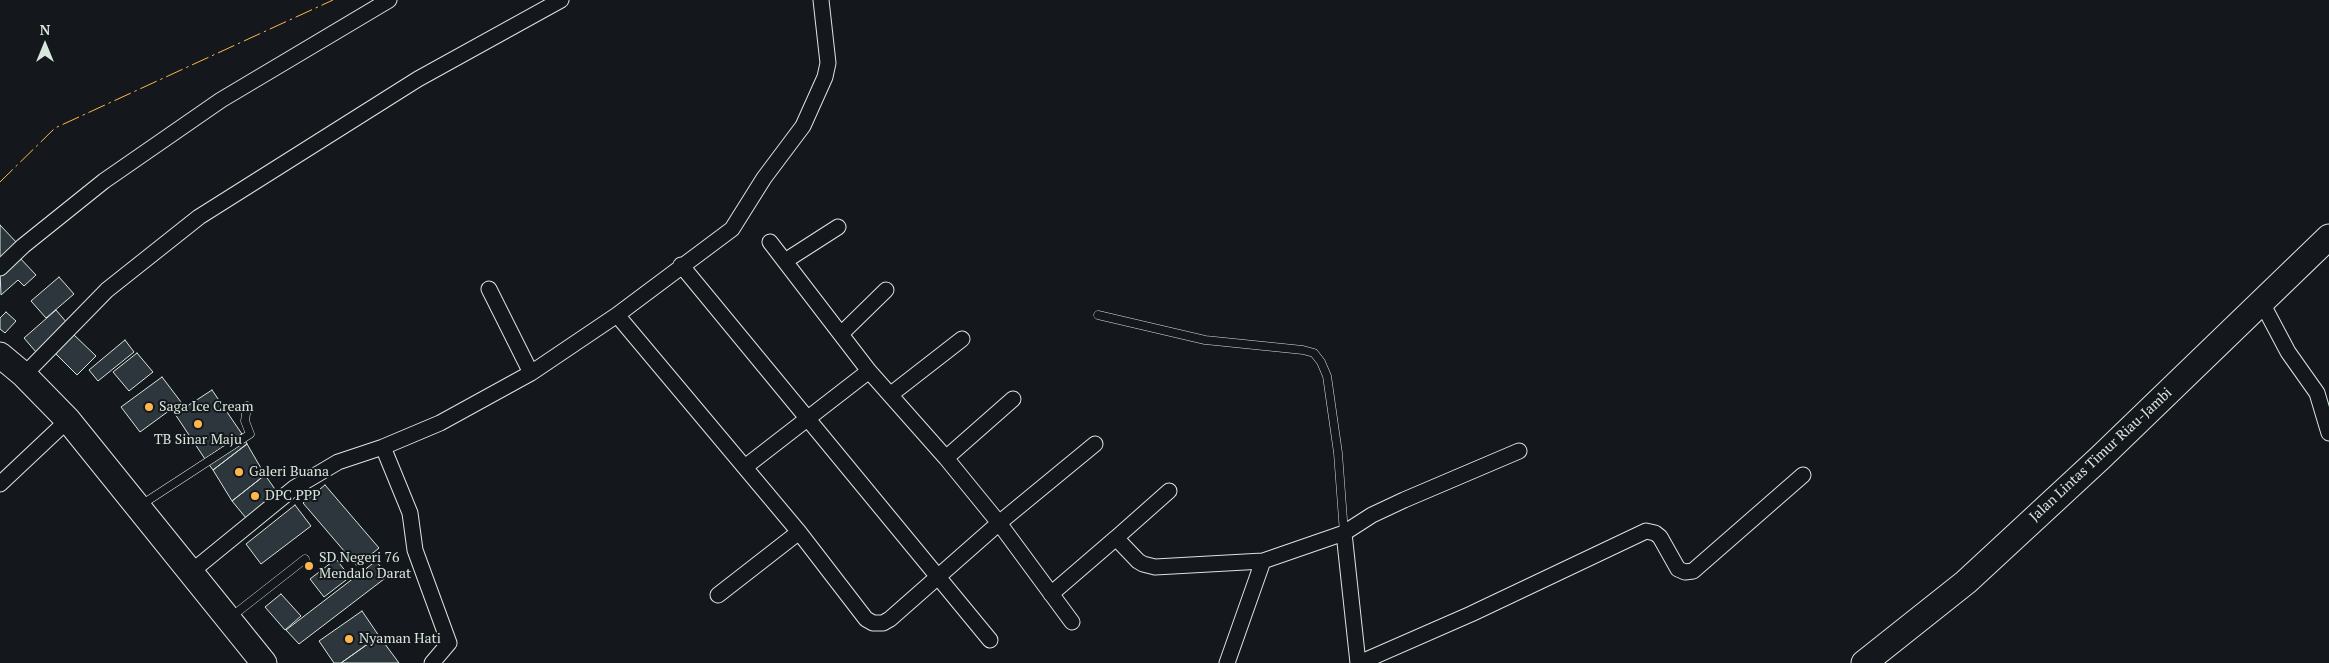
<!DOCTYPE html>
<html>
<head>
<meta charset="utf-8">
<style>
  body { margin:0 }
  #map { position:relative; width:2329px; height:663px; overflow:hidden; background:#14181c; font-family:"PT Serif",serif }
  canvas { display:block }
  .north { position:absolute; left:20px; top:20px; width:50px; height:50px; -webkit-text-stroke:4px #14181c; paint-order:stroke; rotate:0deg; font-size:14px; font-weight:700; line-height:20px; text-align:center; color:#d8e6dc }
  .north::after { content:''; display:block; margin:auto; width:18px; height:22px; background:#d8e6dc; clip-path:polygon(50% 0,100% 100%,50% 72%,0 100%) }
</style>
</head>
<body>
<div id="map">
<canvas width="2329" height="663"></canvas>
<div class="north">N</div>
</div>
<script>
const context = document.querySelector('canvas').getContext('2d');
context.lineJoin = 'round';
function paint(path, color) { context.fillStyle = color; context.fill(path, 'evenodd'); }
const shape = rows => new Path2D(rows.map(r => 'M' + r).join(''));
function stroke(path, color, width, dash) { context.strokeStyle = color; context.lineWidth = width; context.lineCap = dash ? 'butt' : 'round'; context.setLineDash(dash || []); context.stroke(path); }
function drawText(font, color, halo, rows, align = 'center') {
  context.font = font + ' "PT Serif",serif'; context.lineWidth = 4; context.setLineDash([]); context.textBaseline = 'middle'; context.strokeStyle = halo; context.fillStyle = color; for (const [text, x, y, turn = 0] of rows) {
    context.save(); context.translate(x, y); context.rotate((+turn || 0) * Math.PI / 180); context.textAlign = isNaN(turn) ? turn : align; if (halo) context.strokeText(text, 0, 0); context.fillText(text, 0, 0); context.restore();
  }
}
const building = shape([
  [0,225,18,244,0,261,0,225],
  [18,256,36,275,24,286,18,280,1,295,0,272,18,256],
  [59,277,74,294,46,318,31,301,59,277],
  [56,310,68,324,36,352,24,338,56,310],
  [6,312,16,321,5,333,0,329,0,318,6,312],
  [73,334,96,356,77,375,54,352,73,334],
  [125,340,134,352,98,381,89,370,125,340],
  [137,353,153,372,129,391,113,372,137,353],
  [162,377,181,402,140,432,121,407,162,377],
  [212,390,242,434,205,459,175,414,212,390],
  [242,434,247,444,213,470,205,459,242,434],
  [247,444,265,475,232,501,213,470,247,444],
  [265,475,277,492,246,518,232,501,265,475],
  [325,485,379,548,357,566,303,503,325,485],
  [295,505,311,526,261,564,246,544,295,505],
  [336,559,350,577,324,597,310,579,336,559],
  [376,561,388,576,299,644,286,630,376,561],
  [281,594,301,616,285,630,265,607,281,594],
  [362,611,379,636,341,663,334,663,319,641,362,611],
  [379,636,399,663,341,663,379,636]
]);
paint(building, '#2c363c');
stroke(building, '#d8e6dc', 1);
const service = shape([
  [1098,315,1205,340,1303,350,1314,353,1321,362,1327,376,1338,453,1344,533],
  [141,505,250,434,245,421,247,406],
  [231,617,305,559]
]);
const minor = shape([
  [770,242,869,371,946,458,999,523,1072,622],
  [785,261,838,227],
  [681,265,990,640],
  [0,268,23,246,104,181,221,100,389,0],
  [489,289,531,373],
  [2261,301,2288,352,2317,393,2329,433],
  [617,315,799,532,866,619,873,623,883,623,890,619,999,523,1095,444],
  [841,334,886,290],
  [24,375,107,290,199,217,418,79,561,0],
  [890,395,962,339],
  [383,447,410,513,415,550,449,643,432,663],
  [946,458,1013,399],
  [745,467,869,371],
  [0,484,68,420],
  [1116,538,1169,491],
  [191,572,294,488,338,462,383,447,440,423,531,373,617,315,732,229,764,178,803,126,825,77,828,63,821,0],
  [1051,594,1116,538,1138,561,1143,564,1155,567,1263,561],
  [718,595,799,532],
  [1227,663,1263,561,1344,533],
  [1358,663,1344,533,1372,515,1404,500,1519,451],
  [1359,663,1471,614,1646,531,1655,533,1660,537,1678,569,1685,572,1693,571,1803,475]
]);
const trunk = shape([
  [0,355,24,375,68,420,264,663],
  [1864,663,1966,582,2100,458,2329,237]
]);
stroke(service, '#d8e6dc', 9);
stroke(minor, '#d8e6dc', 17);
stroke(trunk, '#d8e6dc', 27);
stroke(service, '#14181c', 8);
stroke(minor, '#14181c', 15);
stroke(trunk, '#14181c', 25);
stroke(shape([
  [0,182,55,128,333,0]
]), '#ffb74d', 1, [18, 4, 2.5, 4]);
for (const [x, y, r, color] of [
  [149,407,5,"#ffb74d"],
  [198,424,5,"#ffb74d"],
  [239,472,5,"#ffb74d"],
  [255,496,5,"#ffb74d"],
  [309,566,5,"#ffb74d"],
  [349,639,5,"#ffb74d"]
]) { const dot = new Path2D(); dot.arc(x, y, r, 0, 2 * Math.PI); context.fillStyle = color; context.fill(dot); stroke(dot, '#14181c', 2); }
drawText('14px', '#d8e6dc', '#14181c', [
  ["Saga Ice Cream",159,407],
  ["TB Sinar Maju",198,440,"center"],
  ["Galeri Buana",249,472],
  ["DPC PPP",265,496],
  ["SD Negeri 76",319,558],
  ["Mendalo Darat",319,574],
  ["Nyaman Hati",359,639]
], 'left');
drawText('14px', '#d8e6dc', '#14181c', [
  ["Jalan Lintas Timur Riau-Jambi",2101,455,-43]
]);
</script>
</body>
</html>
